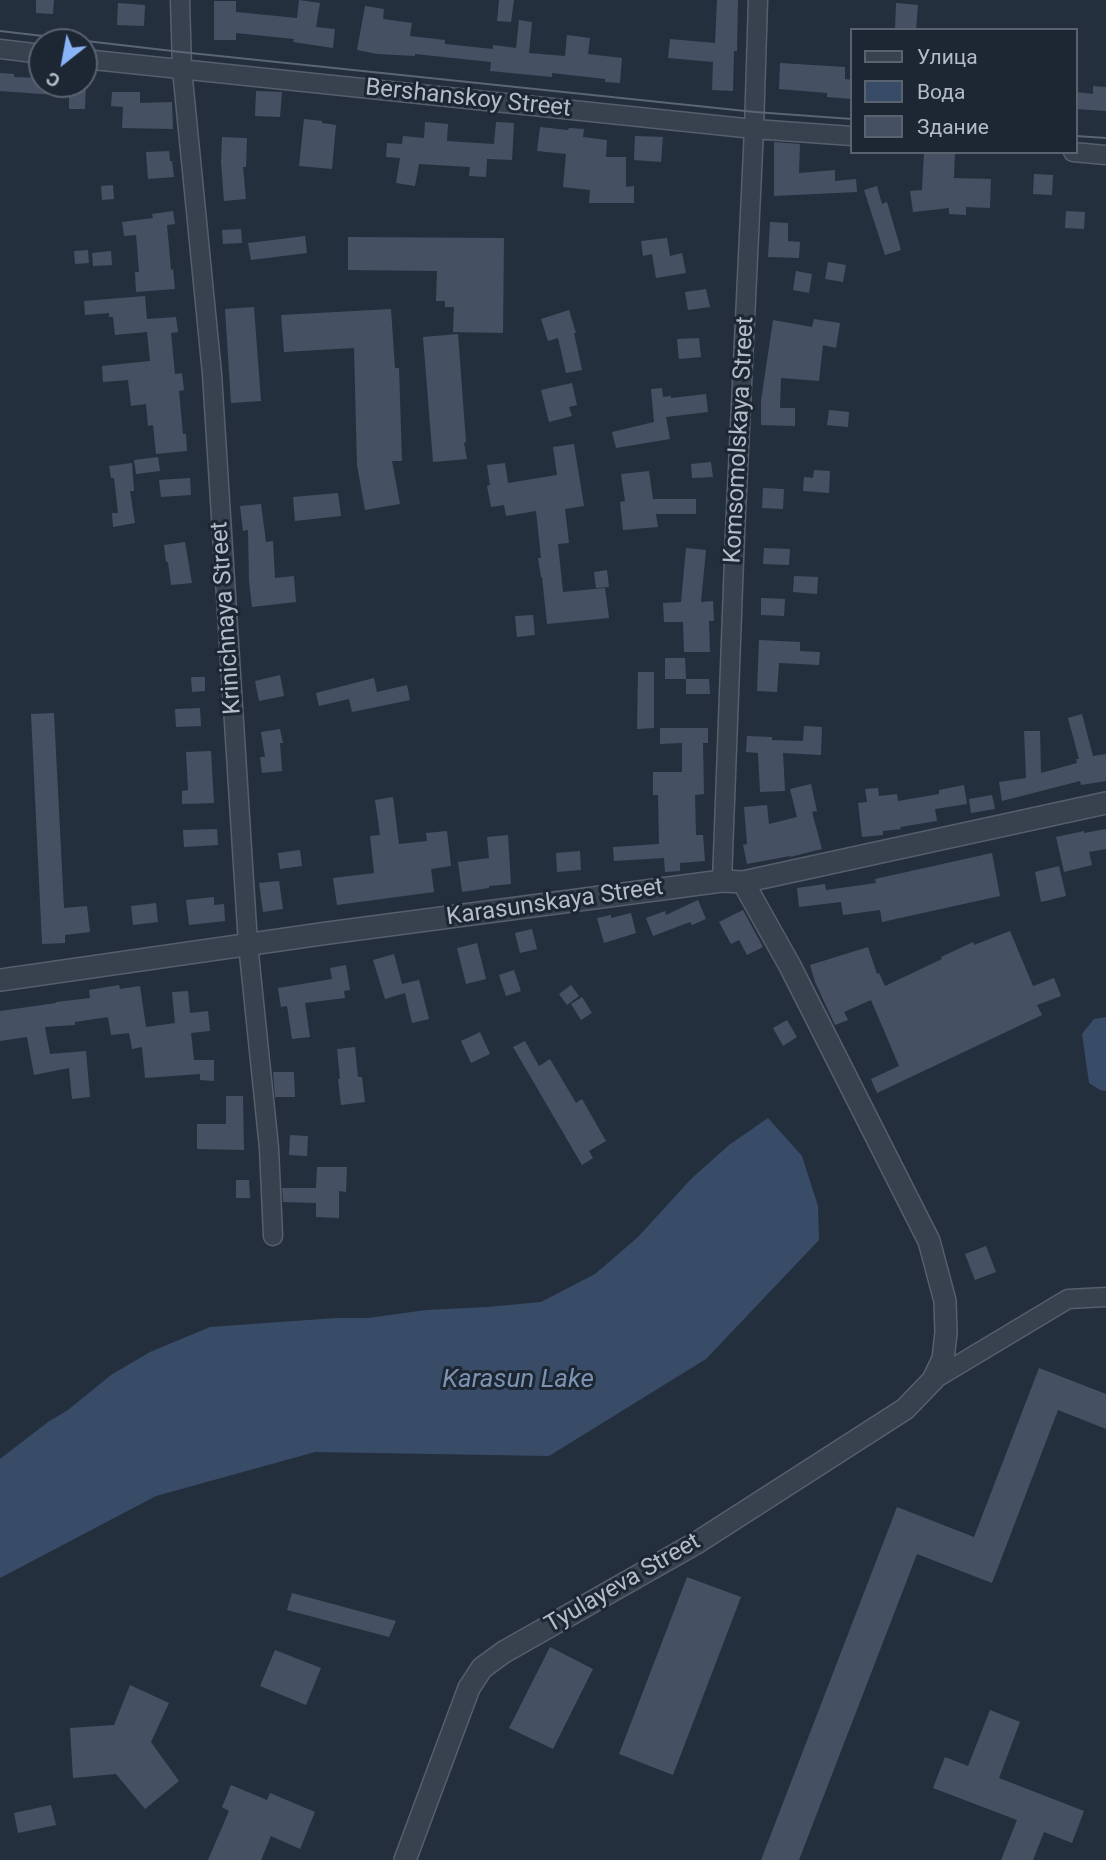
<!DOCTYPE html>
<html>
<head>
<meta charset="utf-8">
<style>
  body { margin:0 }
  #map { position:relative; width:1106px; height:1860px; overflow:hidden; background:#242f3e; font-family:Roboto,sans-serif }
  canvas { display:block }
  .legend { position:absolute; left:850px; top:28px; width:228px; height:126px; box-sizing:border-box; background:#1d2633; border:2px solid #59626f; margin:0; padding:9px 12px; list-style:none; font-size:21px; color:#b4bcc9 }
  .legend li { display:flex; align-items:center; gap:14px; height:35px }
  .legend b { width:35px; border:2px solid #59626f }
  .north { position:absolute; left:28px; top:28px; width:70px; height:70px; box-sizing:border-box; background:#1d2633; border:2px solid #59626f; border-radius:50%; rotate:211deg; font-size:19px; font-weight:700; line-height:28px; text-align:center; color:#b4bcc9 }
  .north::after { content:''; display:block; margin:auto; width:24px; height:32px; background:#8ab4f8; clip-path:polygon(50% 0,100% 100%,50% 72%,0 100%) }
</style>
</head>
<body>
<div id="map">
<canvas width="1106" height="1860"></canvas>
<ul class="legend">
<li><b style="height:9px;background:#38414e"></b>Улица</li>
<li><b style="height:19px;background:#394c67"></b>Вода</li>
<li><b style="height:19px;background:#455162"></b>Здание</li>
</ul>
<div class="north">С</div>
</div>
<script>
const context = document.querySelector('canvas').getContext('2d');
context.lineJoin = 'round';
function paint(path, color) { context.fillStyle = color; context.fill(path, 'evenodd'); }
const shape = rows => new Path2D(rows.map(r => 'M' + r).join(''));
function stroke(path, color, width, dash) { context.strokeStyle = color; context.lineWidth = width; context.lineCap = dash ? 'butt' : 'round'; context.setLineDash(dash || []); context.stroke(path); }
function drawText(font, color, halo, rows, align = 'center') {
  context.font = font + ' Roboto,sans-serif'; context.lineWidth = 6; context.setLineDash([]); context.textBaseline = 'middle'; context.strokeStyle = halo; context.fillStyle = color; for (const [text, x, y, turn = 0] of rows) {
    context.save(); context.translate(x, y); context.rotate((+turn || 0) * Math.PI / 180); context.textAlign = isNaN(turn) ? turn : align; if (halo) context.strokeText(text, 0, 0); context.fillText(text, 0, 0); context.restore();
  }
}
paint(shape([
  [1106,1017,1106,1091,1100,1090,1089,1083,1082,1034,1094,1019],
  [768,1118,802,1156,818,1206,819,1240,706,1359,549,1456,315,1452,156,1496,0,1578,0,1459,48,1422,68,1410,111,1375,150,1352,210,1327,336,1318,368,1318,426,1310,487,1307,541,1302,595,1274,638,1237,691,1179,729,1145]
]), '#394c67');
paint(shape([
  [36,0,54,0,53,14,36,13],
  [299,0,320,3,316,27,335,29,333,48,293,42,294,39,236,33,236,40,214,40,214,1,236,1,236,12,297,18],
  [499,0,514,0,511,22,497,21],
  [717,0,738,0,737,51,734,51,733,91,712,90,713,62,668,58,670,39,715,43],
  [118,3,145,5,144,26,117,25],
  [896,3,918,5,916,30,895,30],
  [365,6,384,9,383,19,412,23,410,36,445,40,445,44,493,49,493,45,516,48,519,20,532,22,529,53,565,56,567,35,590,38,588,54,622,58,620,83,605,82,605,79,552,73,552,77,490,71,491,62,415,54,415,56,377,54,357,50],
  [780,63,845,67,845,79,852,80,852,99,827,97,827,93,779,89],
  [0,73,14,74,14,77,42,78,42,90,42,84,86,84,85,109,69,109,69,96,0,91],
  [1093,86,1106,87,1106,111,1076,109,1076,92,1093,94],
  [256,91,282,92,280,117,255,116],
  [112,92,140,92,140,103,172,102,173,129,122,128,123,107,111,106],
  [304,119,322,121,322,123,336,125,332,169,299,166],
  [425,122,448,124,447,141,494,144,496,122,514,123,512,160,487,159,486,177,469,176,470,167,419,164,415,186,396,183,400,158,386,157,387,143,402,144,403,136,424,138],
  [540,127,568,130,569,128,584,129,583,137,607,140,606,157,626,157,626,187,634,186,634,203,589,203,590,190,563,187,566,154,537,151],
  [635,136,663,137,661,162,634,160],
  [222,137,247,138,246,167,243,167,246,199,224,201,221,162],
  [774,142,800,144,799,173,835,170,835,181,856,179,857,192,774,196],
  [169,151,170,161,172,161,174,177,148,179,146,152],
  [924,152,955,152,954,178,991,179,990,208,966,207,966,215,949,214,949,208,913,212,910,191,922,190],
  [1034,174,1053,175,1052,195,1033,194],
  [113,185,114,199,102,200,101,186],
  [877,186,882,204,887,202,901,250,885,255,864,190],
  [173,211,175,224,167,225,171,270,173,269,175,289,136,292,135,272,139,272,136,235,124,236,122,222,153,218,152,214],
  [1066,211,1085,212,1084,229,1065,228],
  [770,222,788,223,788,241,800,242,799,258,768,257],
  [241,229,242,243,223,244,222,230],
  [305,236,307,253,251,260,248,243],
  [348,237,504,238,503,333,453,332,454,307,445,307,445,301,436,301,437,271,348,270],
  [667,238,670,256,682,253,686,273,656,278,652,254,643,256,641,241],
  [88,250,89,263,75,264,74,251],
  [111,251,112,265,93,266,92,253],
  [828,262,846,265,843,282,825,279],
  [796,271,812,274,809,293,793,290],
  [706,289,710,307,688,310,685,292],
  [145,296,147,319,176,317,178,332,171,333,175,374,182,373,184,390,179,391,183,434,186,434,187,451,156,454,153,425,148,426,146,404,131,406,128,380,103,382,102,366,150,361,147,332,115,335,113,317,109,317,109,313,85,315,84,301],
  [254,307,261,401,231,403,225,309],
  [391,309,395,368,399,368,402,461,392,461,400,504,365,510,357,465,354,348,284,352,281,315],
  [569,310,576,333,574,333,582,370,566,373,558,338,548,341,541,319],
  [814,319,840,323,836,348,823,345,819,381,781,378,780,408,795,408,795,426,761,425,761,401,773,320,812,327],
  [458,334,466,442,464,443,467,459,433,462,423,337],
  [699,338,701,357,679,359,677,339],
  [572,383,577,405,569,407,572,416,549,422,541,390],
  [662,388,663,397,671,396,671,398,706,394,708,412,666,417,670,439,616,448,612,432,654,422,651,389],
  [829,410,849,412,848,427,827,425],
  [574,444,584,506,565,509,569,543,558,544,563,592,605,588,609,618,547,624,542,577,541,577,538,558,541,558,536,511,506,516,504,505,491,507,487,486,490,485,487,465,505,463,508,483,557,475,553,447],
  [158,457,160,471,136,474,134,460],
  [711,462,713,477,692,478,691,464],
  [132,463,134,491,130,491,135,523,113,527,112,513,118,513,114,478,111,478,109,466],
  [814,470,830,471,829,493,803,491,804,477,813,478],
  [649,471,653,499,696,499,696,514,656,514,658,527,623,530,620,502,625,501,621,474],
  [190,478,191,495,161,497,159,480],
  [763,488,784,489,783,509,762,508],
  [338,493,341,516,295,521,293,497],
  [261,504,266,542,273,541,275,578,294,576,296,602,252,607,249,581,248,530,243,531,240,506],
  [185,542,192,583,171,585,168,562,166,562,164,545],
  [686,548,706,550,701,602,713,601,714,621,709,621,710,652,684,652,683,622,664,622,663,603,681,602],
  [764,548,790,549,789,565,763,564],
  [607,570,609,587,596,588,594,572],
  [794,576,818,577,817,594,793,592],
  [761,598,785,599,784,616,761,615],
  [533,615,535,635,517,637,515,616],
  [759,640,800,642,800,651,820,652,819,665,779,663,777,692,757,691],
  [665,658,685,658,686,679,665,679],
  [638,672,654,672,654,728,637,729],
  [280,675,284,696,259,701,255,681],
  [191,677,205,677,205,691,192,692],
  [374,678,377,692,407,685,410,700,352,712,349,699,319,706,316,693],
  [686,679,709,679,710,694,686,694],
  [200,708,201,726,176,727,175,709],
  [54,713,64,908,87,906,90,932,65,935,65,943,42,944,31,714],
  [1082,714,1093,756,1106,754,1106,781,1081,785,1080,781,1002,801,999,782,1026,778,1024,731,1040,731,1041,773,1077,763,1076,759,1079,759,1068,718],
  [804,726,822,727,821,755,783,753,785,791,760,792,758,753,746,752,747,736,772,737,772,740,803,741],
  [660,728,708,728,708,743,703,743,704,794,695,795,696,835,703,835,705,861,680,863,680,871,665,872,664,858,614,861,613,847,659,844,658,795,653,795,653,772,682,772,682,743,660,744],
  [280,729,283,743,280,743,282,771,262,773,260,757,265,757,261,732],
  [211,751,214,803,182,804,182,791,188,790,186,752],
  [811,784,817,811,812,812,822,849,790,857,790,856,747,864,743,845,747,844,744,807,767,805,769,824,797,817,790,789],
  [964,785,967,804,935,809,937,821,900,827,901,829,883,831,883,835,862,837,858,803,867,802,865,789,878,788,879,796,897,794,898,801,939,794,939,790],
  [992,795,995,809,971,813,969,799],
  [393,797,399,844,427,841,426,833,447,831,451,866,431,869,434,892,337,905,333,878,374,873,370,836,380,835,375,800],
  [217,829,218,845,184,847,183,830],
  [1106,829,1106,849,1089,852,1092,865,1064,872,1056,837,1084,831,1084,833],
  [508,835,511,884,489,886,489,888,462,892,458,862,489,858,487,837],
  [300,850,302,866,280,869,278,853],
  [580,851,581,870,557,872,556,853],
  [992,853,1000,896,882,922,880,910,843,915,841,902,799,907,797,888,825,884,826,890,876,883,875,879],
  [1059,866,1066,896,1041,902,1035,872],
  [279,881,283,909,263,912,259,883],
  [214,897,214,905,224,904,225,921,189,925,186,900],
  [698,900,706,919,692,925,690,922,653,936,646,918,665,911,666,915],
  [156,903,158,922,133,925,131,906],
  [743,910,763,947,747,955,739,940,731,944,719,922],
  [631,913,636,933,604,943,597,918,611,915,611,918],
  [532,929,537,949,520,953,515,933],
  [1010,931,1033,986,1054,978,1061,996,1037,1005,1042,1015,877,1093,871,1079,899,1066,871,1000,844,1012,848,1020,835,1025,815,982,810,965,868,947,877,974,879,973,885,986,942,959,941,957,973,942,974,945],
  [477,943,486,979,466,984,457,948],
  [394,954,402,984,419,980,429,1019,412,1023,405,993,385,999,373,960],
  [346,965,350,990,344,991,345,998,305,1003,310,1037,292,1039,287,1006,281,1007,278,988,332,979,330,968],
  [514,970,521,991,506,996,499,975],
  [119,985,120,989,140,986,146,1027,175,1023,172,992,188,991,190,1013,208,1011,210,1031,191,1033,194,1060,214,1060,214,1081,200,1080,200,1074,145,1078,142,1047,132,1049,129,1033,111,1035,108,1017,75,1022,75,1025,45,1027,50,1054,86,1051,90,1097,72,1099,69,1068,34,1075,27,1037,0,1041,0,1011,56,1003,56,1002,90,998,89,990],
  [571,985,579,996,567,1005,559,994],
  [582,997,592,1013,581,1020,571,1004],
  [787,1020,797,1037,783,1046,773,1028],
  [480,1032,490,1054,471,1063,461,1041],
  [525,1041,539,1066,550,1059,576,1103,582,1099,606,1141,589,1151,593,1158,582,1165,513,1047],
  [355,1047,358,1077,362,1077,365,1102,341,1105,338,1079,340,1079,337,1049],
  [273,1072,294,1072,295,1097,275,1097],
  [226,1096,243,1096,244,1150,197,1149,197,1124,226,1124],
  [290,1135,308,1136,307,1156,289,1155],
  [317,1167,347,1167,346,1192,339,1191,339,1218,316,1217,316,1203,283,1202,282,1188,316,1188],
  [236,1180,249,1180,250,1198,236,1198],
  [986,1246,996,1272,975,1280,965,1254],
  [1039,1368,1106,1394,1106,1429,1058,1410,992,1583,917,1554,799,1860,761,1860,897,1507,974,1537],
  [687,1577,741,1597,673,1775,619,1754],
  [292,1593,396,1621,389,1637,287,1610],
  [550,1647,593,1669,553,1749,509,1728],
  [275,1650,321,1668,306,1705,260,1686],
  [130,1685,169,1703,151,1742,179,1781,145,1809,116,1774,73,1778,70,1728,114,1725],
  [990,1710,1020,1722,999,1778,1084,1811,1072,1843,1044,1832,1033,1860,1001,1860,1017,1820,933,1788,945,1757,968,1766],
  [231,1785,267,1800,270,1793,315,1812,300,1849,271,1836,261,1860,208,1860,229,1811,222,1807],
  [51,1805,56,1825,18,1833,14,1813]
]), '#455162');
const minor = shape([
  [180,0,182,69,212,374,248,944,269,1148,273,1236],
  [0,49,42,54],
  [84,59,754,129,852,136],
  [1073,152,1106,155],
  [722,881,735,533,754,129,758,0],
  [933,1380,1068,1299,1106,1297]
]);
const tertiary = shape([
  [0,980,328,933,722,881,743,882,1106,803],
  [405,1860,469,1688,482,1668,504,1652,698,1542,905,1409,933,1380,943,1359,946,1333,945,1301,929,1241,790,966,743,882]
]);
stroke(minor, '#565f6c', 21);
stroke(tertiary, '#565f6c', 24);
stroke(minor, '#38414e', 18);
stroke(tertiary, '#38414e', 21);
stroke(shape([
  [0,31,181,52,755,112,852,119],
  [1076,136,1106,138]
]), '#5a6575', 2);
drawText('24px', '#b4bcc9', '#1d2633', [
  ["Bershanskoy Street",468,99,6],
  ["Komsomolskaya Street",740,440,-87],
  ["Krinichnaya Street",227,618,-94],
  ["Karasunskaya Street",555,903,-8],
  ["Tyulayeva Street",623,1584,-30]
]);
drawText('italic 26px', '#7c92b1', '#1d2633', [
  ["Karasun Lake",518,1380]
]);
</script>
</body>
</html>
